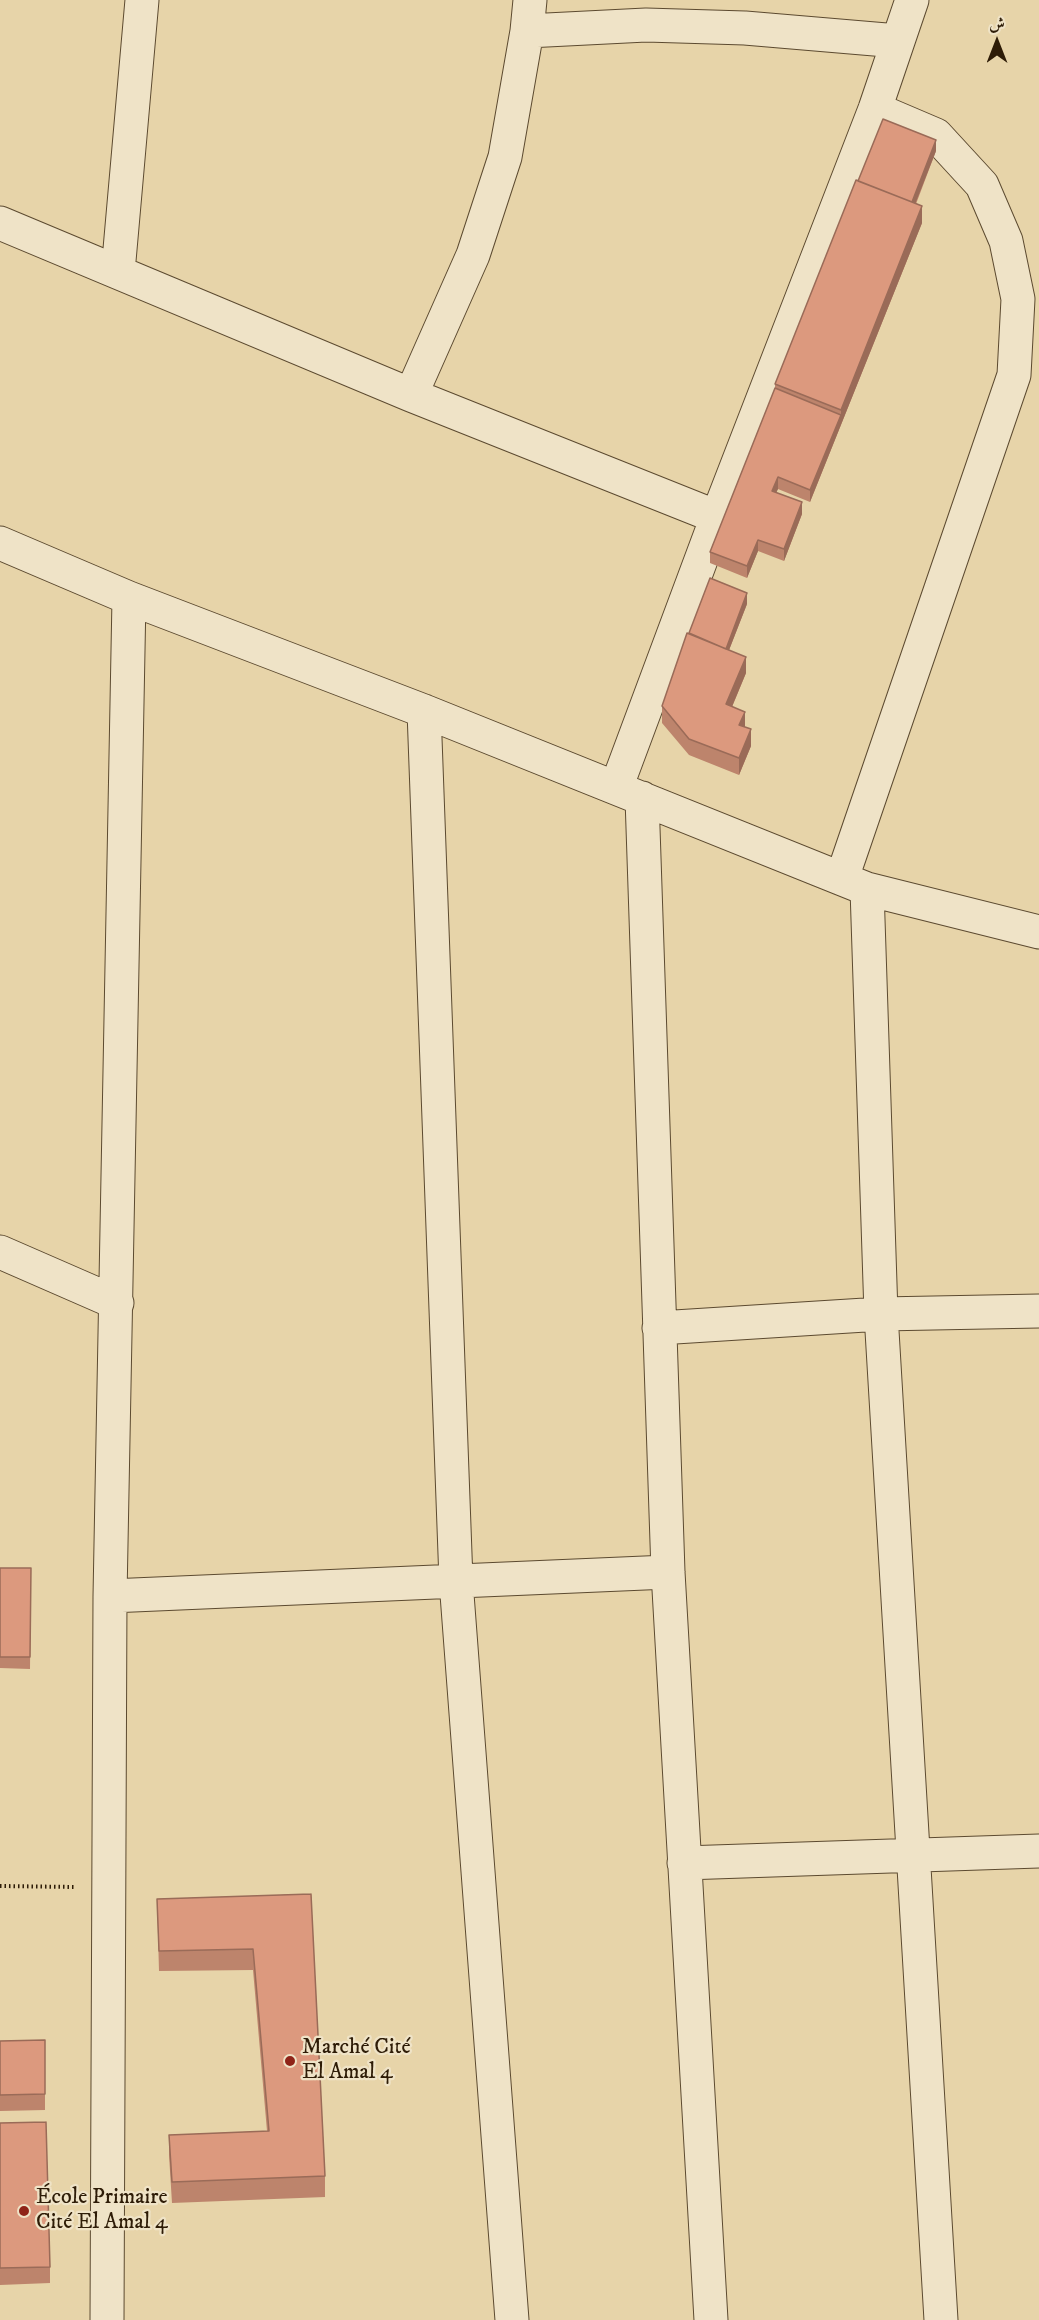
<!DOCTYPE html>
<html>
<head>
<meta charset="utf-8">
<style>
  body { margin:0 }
  #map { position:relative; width:1039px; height:2320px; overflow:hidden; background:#e7d4a9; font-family:"IM FELL DW Pica",Amiri,serif }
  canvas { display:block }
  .north { position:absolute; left:967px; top:12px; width:60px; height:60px; -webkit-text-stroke:4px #efe3c7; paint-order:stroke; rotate:0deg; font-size:16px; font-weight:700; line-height:24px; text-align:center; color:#2e1c07 }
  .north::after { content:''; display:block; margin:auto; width:21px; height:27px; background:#2e1c07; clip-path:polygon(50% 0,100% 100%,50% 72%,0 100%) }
</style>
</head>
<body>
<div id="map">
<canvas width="1039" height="2320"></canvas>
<div class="north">ش</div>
</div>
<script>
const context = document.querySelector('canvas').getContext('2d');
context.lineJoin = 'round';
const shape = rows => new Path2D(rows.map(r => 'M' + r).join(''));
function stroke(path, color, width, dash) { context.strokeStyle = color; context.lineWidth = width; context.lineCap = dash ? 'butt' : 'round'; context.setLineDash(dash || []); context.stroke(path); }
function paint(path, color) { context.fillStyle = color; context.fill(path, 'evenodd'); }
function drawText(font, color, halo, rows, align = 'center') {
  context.font = font + ' "IM FELL DW Pica",serif'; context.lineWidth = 4.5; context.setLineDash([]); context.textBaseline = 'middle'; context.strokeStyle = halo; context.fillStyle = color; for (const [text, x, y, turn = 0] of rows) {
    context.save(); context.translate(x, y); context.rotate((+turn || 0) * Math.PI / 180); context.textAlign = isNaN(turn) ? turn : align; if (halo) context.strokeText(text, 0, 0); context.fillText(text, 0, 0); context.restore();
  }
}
const minor = shape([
  [527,31,646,25,745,28,898,41],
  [0,223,411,395,717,517],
  [118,272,142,0],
  [411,395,473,255,505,157,527,31,530,0],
  [0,543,129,598,424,711,867,889,1039,932],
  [424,711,456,1581,512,2320],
  [616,788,717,517,875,109,912,0],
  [642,798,668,1572,711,2320],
  [842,878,1014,375,1018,299,1006,241,982,185,936,135,875,109],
  [867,889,881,1314,941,2320],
  [0,1252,117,1303],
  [659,1328,881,1314,1039,1311],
  [110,1596,668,1572],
  [684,1863,1039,1851],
  [107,2320,110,1596,129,598]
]);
stroke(minor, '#5c4a30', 35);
stroke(shape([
  [0,1886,74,1887]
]), '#2e1c07', 4, [1.5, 3]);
stroke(minor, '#efe3c7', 33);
paint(shape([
  [936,151,916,204,922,223,810,502,778,489,776,492,802,514,784,561,758,551,747,578,710,563,710,552,775,388,775,384,858,181],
  [747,604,729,650,746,673,732,707,745,727,751,746,739,775,689,755,662,723,662,706,689,633],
  [0,1568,31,1568,30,1669,0,1668],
  [311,1894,325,2176,325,2197,172,2203,169,2155,169,2135,267,2131,253,1970,159,1971,157,1899],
  [45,2040,45,2110,0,2111,0,2041],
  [0,2123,50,2267,50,2283,0,2285]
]), '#bd846c');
paint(shape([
  [936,140,936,151,910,217,910,206],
  [922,206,922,223,810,502,810,490,841,415,841,410],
  [778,477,778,489,772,502,772,491],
  [802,502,802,514,784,561,784,549],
  [758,540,758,551,747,578,747,566],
  [747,593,747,604,724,663,724,652],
  [746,657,746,673,726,721,726,704],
  [745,712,745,728,739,725],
  [751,729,751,746,739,775,739,758]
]), '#9a6b58');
const building = shape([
  [883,119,936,140,912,202,858,181,883,119],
  [856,180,922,206,841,410,775,384,856,180],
  [775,388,841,415,810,490,778,477,772,491,802,502,784,549,758,540,747,566,710,552,775,388],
  [710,578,747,593,726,649,689,633,710,578],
  [687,633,746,657,726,704,745,712,739,725,751,729,739,758,689,739,662,706,687,633],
  [0,1568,31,1568,30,1657,0,1657,0,1568],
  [311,1894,325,2176,172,2182,169,2135,269,2131,253,1949,159,1951,157,1899,311,1894],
  [45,2040,45,2094,0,2095,0,2041,45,2040],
  [46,2122,50,2267,0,2268,0,2123,46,2122]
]);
paint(building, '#dc997e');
stroke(building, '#9a6b58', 1.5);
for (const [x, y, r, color] of [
  [290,2061,6,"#8f2418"],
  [24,2211,6,"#8f2418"]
]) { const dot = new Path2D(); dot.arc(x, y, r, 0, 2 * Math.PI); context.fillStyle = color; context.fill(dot); stroke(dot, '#efe3c7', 2); }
drawText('22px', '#2e1c07', '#efe3c7', [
  ["Marché Cité",302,2048],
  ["El Amal 4",302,2073],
  ["École Primaire",36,2198],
  ["Cité El Amal 4",36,2223]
], 'left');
</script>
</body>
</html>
